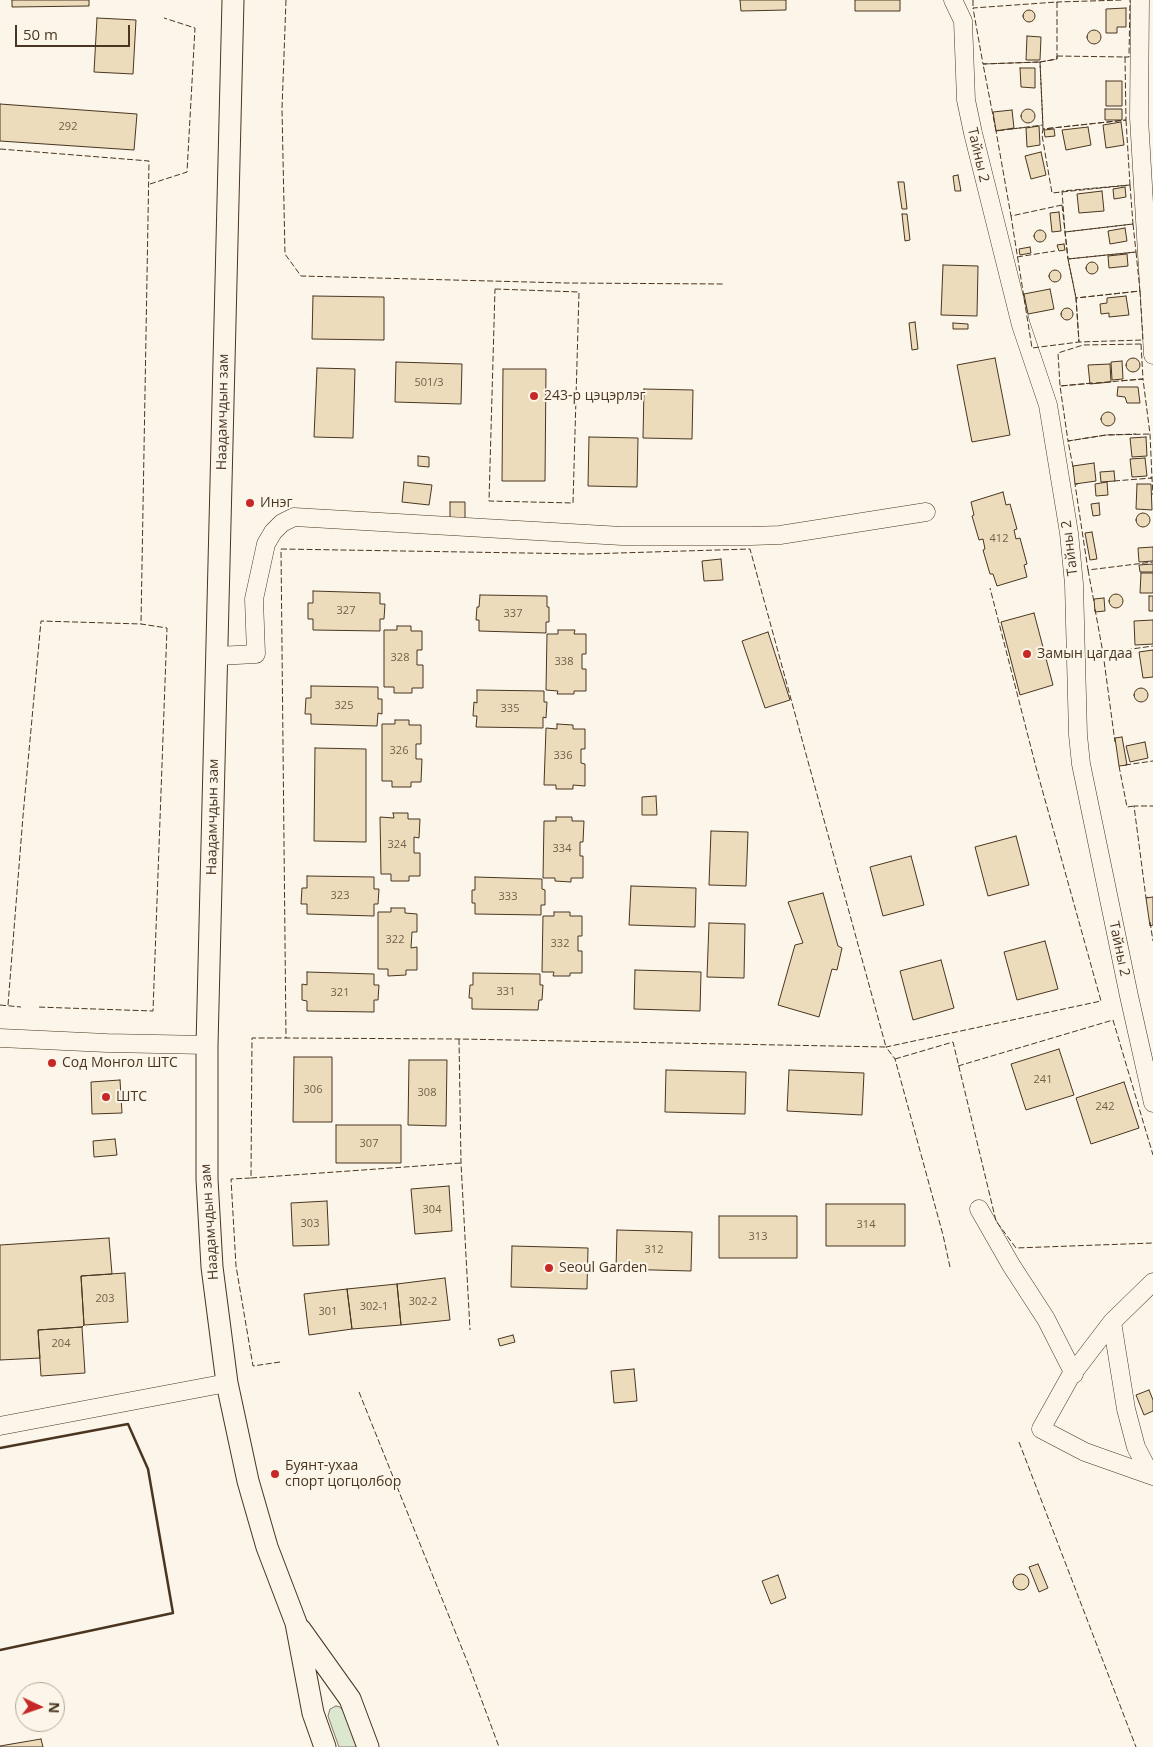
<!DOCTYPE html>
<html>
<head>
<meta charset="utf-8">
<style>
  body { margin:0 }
  #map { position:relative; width:1153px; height:1747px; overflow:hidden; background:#fbf6e9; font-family:"Open Sans",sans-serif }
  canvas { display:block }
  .north { position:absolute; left:15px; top:1682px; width:50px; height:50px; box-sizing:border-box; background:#fbf6e9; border:1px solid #b4a999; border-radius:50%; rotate:93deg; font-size:14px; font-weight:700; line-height:20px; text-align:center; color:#4a3520 }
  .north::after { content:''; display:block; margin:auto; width:18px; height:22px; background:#c62828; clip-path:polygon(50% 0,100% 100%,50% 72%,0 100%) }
  .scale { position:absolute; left:15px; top:25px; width:115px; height:22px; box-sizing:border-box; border:2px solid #4a3520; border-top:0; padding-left:6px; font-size:15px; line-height:18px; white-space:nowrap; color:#4a3520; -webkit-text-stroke:4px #fbf6e9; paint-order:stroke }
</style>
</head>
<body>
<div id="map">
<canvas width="1153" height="1747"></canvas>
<div class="north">N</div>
<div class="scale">50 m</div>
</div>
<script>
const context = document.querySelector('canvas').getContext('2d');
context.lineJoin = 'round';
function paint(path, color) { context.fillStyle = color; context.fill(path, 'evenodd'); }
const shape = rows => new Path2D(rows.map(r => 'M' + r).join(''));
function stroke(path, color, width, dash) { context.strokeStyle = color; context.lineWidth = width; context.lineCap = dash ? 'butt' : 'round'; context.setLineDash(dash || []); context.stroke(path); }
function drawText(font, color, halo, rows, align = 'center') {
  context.font = font + ' "Open Sans",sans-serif'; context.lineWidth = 4; context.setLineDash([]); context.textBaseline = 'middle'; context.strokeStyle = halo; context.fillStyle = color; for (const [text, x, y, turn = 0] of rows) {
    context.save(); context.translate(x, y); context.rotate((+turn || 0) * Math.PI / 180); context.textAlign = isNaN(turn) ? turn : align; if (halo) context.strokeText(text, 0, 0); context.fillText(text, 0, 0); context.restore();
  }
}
const green = shape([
  [336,1706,340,1707,344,1712,357,1747,339,1747,328,1716,330,1709,336,1706]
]);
paint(green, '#dce7d0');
stroke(green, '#887966', 1);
const building = shape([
  [12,0,89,0,89,6,12,7,12,0],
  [740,0,786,0,786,10,741,11,740,0],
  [855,0,900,0,900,11,855,11,855,0],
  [1126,8,1126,27,1117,27,1117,33,1106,33,1106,9,1126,8],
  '1023 16a6 6 0 1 1 12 0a6 6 0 1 1-12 0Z',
  [97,18,136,20,133,74,94,72,97,18],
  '1087 37a7 7 0 1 1 14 0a7 7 0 1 1-14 0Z',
  [1027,36,1041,37,1040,60,1026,60,1027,36],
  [1020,68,1035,68,1035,88,1021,87,1020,68],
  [1106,81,1122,81,1122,106,1106,106,1106,81],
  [0,104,137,114,134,150,0,141,0,104],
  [1105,109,1122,109,1122,120,1105,120,1105,109],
  '1021 116a7 7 0 1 1 14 0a7 7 0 1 1-14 0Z',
  [1012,110,1014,128,996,131,993,112,1012,110],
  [1121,122,1124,145,1106,148,1103,125,1121,122],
  [1039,126,1040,145,1027,147,1026,128,1039,126],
  [1088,127,1091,145,1066,150,1062,130,1088,127],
  [1054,129,1055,136,1045,137,1044,130,1054,129],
  [1041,152,1046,175,1031,179,1025,156,1041,152],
  [958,175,961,191,955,191,953,176,958,175],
  [898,182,904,182,907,209,902,209,898,182],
  [1125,187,1126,197,1114,199,1113,189,1125,187],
  [1102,191,1104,211,1079,213,1077,194,1102,191],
  [1059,212,1061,231,1052,232,1050,213,1059,212],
  [902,214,907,214,910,240,905,241,902,214],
  [1125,228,1127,241,1110,244,1108,231,1125,228],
  '1034 236a6 6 0 1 1 12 0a6 6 0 1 1-12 0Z',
  [1064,244,1065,250,1059,251,1057,245,1064,244],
  [1030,247,1031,253,1020,255,1019,249,1030,247],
  [1127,254,1128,266,1109,268,1108,256,1127,254],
  '1086 268a6 6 0 1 1 12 0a6 6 0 1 1-12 0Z',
  [943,265,978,266,977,316,941,315,943,265],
  '1049 276a6 6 0 1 1 12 0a6 6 0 1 1-12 0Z',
  [1050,289,1054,309,1028,314,1024,294,1050,289],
  [313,296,384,297,384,340,312,339,313,296],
  [1126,296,1129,315,1109,317,1109,313,1101,314,1100,304,1107,303,1107,298,1126,296],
  '1061 314a6 6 0 1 1 12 0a6 6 0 1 1-12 0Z',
  [915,322,918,349,912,350,909,323,915,322],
  [953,323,968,324,968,329,953,329,953,323],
  [995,358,1010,435,972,442,957,365,995,358],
  '1126 365a7 7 0 1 1 14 0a7 7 0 1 1-14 0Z',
  [1122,361,1123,379,1112,380,1111,362,1122,361],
  [396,362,462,364,461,404,395,402,396,362],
  [1110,364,1111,382,1090,384,1088,365,1110,364],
  [317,368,355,369,353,438,314,437,317,368],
  [503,369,546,369,545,481,502,481,503,369],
  [1118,387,1138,387,1140,403,1127,403,1125,397,1117,396,1118,387],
  [644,389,693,390,692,439,643,438,644,389],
  '1101 419a7 7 0 1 1 14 0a7 7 0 1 1-14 0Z',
  [589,437,638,438,637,487,588,486,589,437],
  [1146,437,1147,456,1132,457,1130,438,1146,437],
  [418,456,429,457,429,467,418,466,418,456],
  [1145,458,1147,476,1132,477,1130,459,1145,458],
  [1094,463,1096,481,1075,484,1073,466,1094,463],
  [1114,471,1115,481,1101,482,1100,472,1114,471],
  [404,482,432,485,429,505,402,502,404,482],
  [1107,482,1108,495,1096,496,1095,484,1107,482],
  [1137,484,1151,484,1152,510,1136,509,1137,484],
  [1003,492,1006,505,1010,504,1017,529,1014,530,1016,539,1020,538,1027,564,1024,565,1027,577,997,586,993,574,990,574,983,550,985,549,983,539,979,540,972,516,974,515,971,502,1003,492],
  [450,502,465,502,465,521,450,521,450,502],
  [1099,503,1100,515,1093,516,1091,504,1099,503],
  '1136 520a7 7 0 1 1 14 0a7 7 0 1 1-14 0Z',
  [1092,532,1097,559,1090,560,1085,533,1092,532],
  [1153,547,1153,561,1139,562,1138,548,1153,547],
  [721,559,723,580,704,581,702,561,721,559],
  [1153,564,1153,572,1140,572,1139,565,1153,564],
  [1141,573,1153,573,1153,593,1140,593,1141,573],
  [313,591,380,593,380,604,385,604,384,619,380,619,380,631,313,630,313,619,308,619,308,603,313,603,313,591],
  '1109 601a7 7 0 1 1 14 0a7 7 0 1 1-14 0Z',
  [480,595,547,596,547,607,549,607,549,622,546,622,546,633,479,631,479,620,476,620,477,607,479,607,480,595],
  [1149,596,1153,596,1153,611,1149,611,1149,596],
  [1104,598,1105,611,1095,612,1094,599,1104,598],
  [1034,613,1053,685,1020,695,1001,622,1034,613],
  [1153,620,1153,644,1135,645,1134,621,1153,620],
  [397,626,411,626,411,631,422,631,422,650,417,650,417,665,423,665,423,688,412,688,412,693,394,693,394,687,384,687,384,630,397,630,397,626],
  [558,630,575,630,574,634,586,634,586,654,582,654,582,669,586,669,586,691,574,691,574,694,557,694,558,691,546,690,547,634,558,634,558,630],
  [768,632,790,700,765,708,742,641,768,632],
  [1153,650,1153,677,1143,678,1139,652,1153,650],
  [311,686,378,687,378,699,382,699,382,714,378,713,377,726,311,724,311,714,305,714,306,698,311,698,311,686],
  '1134 695a7 7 0 1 1 14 0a7 7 0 1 1-14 0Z',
  [477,690,544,691,544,702,547,702,546,718,543,717,543,728,476,727,477,716,473,716,474,702,477,703,477,690],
  [395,720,409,720,409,725,421,725,421,744,416,744,416,759,422,759,421,782,411,782,411,787,392,787,392,781,382,781,382,724,395,724,395,720],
  [557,724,573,725,573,729,585,729,585,749,581,749,581,763,585,764,585,786,573,785,573,789,556,789,556,785,544,785,546,728,557,729,557,724],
  [1122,737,1127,765,1119,766,1115,738,1122,737],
  [1145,742,1148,758,1130,762,1126,746,1145,742],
  [315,748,366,749,366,842,314,841,315,748],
  [656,796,657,815,642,815,642,797,656,796],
  [393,813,408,813,408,819,420,819,419,838,414,837,414,853,420,853,420,876,409,876,409,881,391,881,391,874,381,874,380,817,394,818,393,813],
  [556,817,572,817,572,821,584,821,583,842,580,842,580,856,583,856,583,878,571,878,571,882,555,881,555,878,543,878,544,821,556,821,556,817],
  [711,831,748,832,746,886,709,885,711,831],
  [1016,836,1029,885,988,896,975,847,1016,836],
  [911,856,924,905,883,916,870,867,911,856],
  [307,876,374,877,374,889,379,889,378,904,374,904,374,916,307,914,307,904,301,904,302,888,307,888,307,876],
  [475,877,542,879,542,889,545,890,545,905,541,905,541,915,475,914,475,903,472,903,472,890,475,890,475,877],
  [631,886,696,888,695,927,629,925,631,886],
  [823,893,838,946,842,948,837,970,832,969,819,1017,778,1005,795,945,803,943,788,902,823,893],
  [1153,897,1153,925,1150,926,1146,898,1153,897],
  [391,908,405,908,405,913,417,914,417,932,412,932,411,948,417,947,417,970,406,970,406,975,388,976,388,969,378,969,378,912,391,912,391,908],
  [554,912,570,912,570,916,582,916,582,936,578,936,578,951,582,951,582,973,570,973,570,976,553,976,554,972,542,972,543,916,554,916,554,912],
  [709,923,745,924,744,978,707,977,709,923],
  [1045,941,1058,989,1017,1000,1004,952,1045,941],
  [941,960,954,1008,913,1020,900,971,941,960],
  [635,970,701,972,700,1011,634,1009,635,970],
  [307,972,374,974,374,985,379,985,378,1000,374,1000,374,1012,307,1011,307,1001,302,1000,302,984,307,985,307,972],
  [473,973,540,974,540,985,543,985,542,1000,539,1000,538,1010,472,1009,472,998,469,998,470,985,473,985,473,973],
  [1059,1049,1074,1095,1026,1110,1011,1064,1059,1049],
  [294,1057,332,1057,332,1122,293,1122,294,1057],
  [409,1060,447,1060,446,1126,408,1125,409,1060],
  [666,1070,746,1072,745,1114,665,1112,666,1070],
  [789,1070,864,1073,862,1115,787,1111,789,1070],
  [120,1080,122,1113,92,1114,91,1082,120,1080],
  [1124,1082,1139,1128,1091,1144,1076,1098,1124,1082],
  [336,1125,401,1125,401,1163,336,1163,336,1125],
  [115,1139,117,1155,94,1157,93,1141,115,1139],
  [449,1186,452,1231,415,1234,411,1189,449,1186],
  [327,1201,329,1245,293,1246,291,1203,327,1201],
  [826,1204,905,1204,905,1246,826,1246,826,1204],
  [719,1216,797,1216,797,1258,719,1258,719,1216],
  [617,1230,692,1232,691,1271,616,1269,617,1230],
  [109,1238,112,1274,81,1276,84,1325,82,1327,38,1330,40,1358,0,1360,0,1245,109,1238],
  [512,1246,588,1248,587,1289,511,1287,512,1246],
  [125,1273,128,1322,84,1325,81,1276,125,1273],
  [445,1278,450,1320,401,1325,397,1284,445,1278],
  [397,1284,401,1325,352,1329,347,1289,397,1284],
  [347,1289,352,1329,309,1335,304,1294,347,1289],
  [82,1327,85,1373,41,1376,38,1330,82,1327],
  [513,1335,515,1342,500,1346,498,1339,513,1335],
  [634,1369,637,1401,614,1403,611,1371,634,1369],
  [1149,1390,1153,1400,1153,1411,1144,1415,1136,1395,1149,1390],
  [1038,1564,1048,1588,1039,1592,1029,1567,1038,1564],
  '1013 1582a8 8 0 1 1 16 0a8 8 0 1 1-16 0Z',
  [778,1575,786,1598,771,1604,762,1581,778,1575],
  [41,1739,43,1747,0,1747,0,1746,41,1739]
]);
paint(building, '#ecdcbc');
stroke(building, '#4a3520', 1);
const minor = shape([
  [953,0,963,21,966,100,973,133,1021,325,1048,405,1069,533,1074,584,1078,735,1081,764,1129,996,1153,1103],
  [1140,0,1139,118,1153,355],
  [217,656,256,654,254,599,266,544,273,532,282,523,294,517,622,536,751,536,780,535,926,512],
  [0,1038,107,1043,207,1045],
  [979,1209,1011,1265,1046,1319,1074,1374],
  [1153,1282,1112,1322,1070,1377,1041,1429,1085,1452,1153,1476],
  [1112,1322,1126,1409,1136,1447,1150,1474],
  [0,1426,227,1383]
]);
const major = shape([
  [233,0,207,1045,207,1179,212,1267,227,1383,248,1481,267,1547,296,1623,313,1713,325,1747],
  [300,1629,350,1699,368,1747]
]);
stroke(minor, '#4a3520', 19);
stroke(major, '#4a3520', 23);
stroke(minor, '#fbf6e9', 18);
stroke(major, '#fbf6e9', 21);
stroke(shape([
  [286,0,282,109,285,254,301,276,566,283,723,284],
  [973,0,973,8,974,8],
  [1057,2,1057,59,1040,62,983,64,973,8,1057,2],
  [1057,3,1057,2,1123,0],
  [1057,56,1125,57,1126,120,1043,129,1040,62,1057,59,1057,56],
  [1124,57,1129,57,1130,0],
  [1040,62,1043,125,996,131,983,64,1040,62],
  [1126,120,1130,185,1052,193,1042,135,1043,129,1126,120],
  [1011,129,1029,127],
  [999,130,996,131,1011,216],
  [0,149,149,161,141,624],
  [150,184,187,172,195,28,164,18],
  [1130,185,1133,224,1065,232,1062,191,1130,185],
  [1062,205,1068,259,1076,298,1079,342,1032,348,1011,216,1062,205],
  [1133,224,1136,252,1068,259,1065,232,1133,224],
  [1136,252,1140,291,1076,298,1068,259,1136,252],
  [1017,257,1055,251],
  [495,289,579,292,573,503,489,501,495,289],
  [1140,291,1143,340,1079,342,1076,298,1140,291],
  [1141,344,1143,379,1060,386,1058,353,1083,345,1141,344],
  [1092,383,1060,386,1068,441,1106,435,1136,434],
  [1073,467,1068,441,1106,435,1150,434],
  [1150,478,1152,478,1153,495],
  [1114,481,1152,478,1150,434,1143,379,1119,381],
  [1078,484,1075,484,1088,570,1153,562],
  [281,549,586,554,750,549,886,1047,459,1039,286,1038,281,549],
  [1088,570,1094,602],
  [1095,609,1103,653,1153,646],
  [1103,653,1115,742],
  [1125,765,1153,761],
  [1119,766,1127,807,1134,806],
  [1148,897,1146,898,1134,806,1153,806],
  [1150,922,1153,941],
  [0,1005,21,1007],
  [8,1005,23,816,41,621,141,624,167,628,153,1011,37,1007],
  [459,1039,461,1163,470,1330],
  [895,1059,953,1042,996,1221,1016,1248,1153,1243],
  [958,1066,1113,1020,1153,1155],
  [251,1178,461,1163],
  [950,1267,943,1235,895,1059,886,1047,1101,1001,1037,771,990,588],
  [280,1362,253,1366,236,1266,231,1179,251,1178,252,1038,286,1038],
  [359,1392,469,1666,499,1747],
  [1019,1442,1136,1747]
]), '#4a3520', 1, [6, 2.5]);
stroke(shape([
  [0,1448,128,1424,148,1469,173,1613,0,1650]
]), '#4a3520', 2.5);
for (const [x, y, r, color] of [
  [534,396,5,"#c62828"],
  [250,503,5,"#c62828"],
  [1027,654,5,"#c62828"],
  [52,1063,5,"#c62828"],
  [106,1097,5,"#c62828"],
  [549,1268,5,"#c62828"],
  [275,1474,5,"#c62828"]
]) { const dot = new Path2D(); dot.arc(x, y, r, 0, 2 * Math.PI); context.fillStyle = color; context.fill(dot); stroke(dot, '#fbf6e9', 2); }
drawText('11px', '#725f47', null, [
  ["292",68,127],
  ["501/3",429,383],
  ["412",999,539],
  ["327",346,611],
  ["337",513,614],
  ["328",400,658],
  ["338",564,662],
  ["325",344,706],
  ["335",510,709],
  ["326",399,751],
  ["336",563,756],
  ["324",397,845],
  ["334",562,849],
  ["323",340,896],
  ["333",508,897],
  ["322",395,940],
  ["332",560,944],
  ["331",506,992],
  ["321",340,993],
  ["241",1043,1080],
  ["306",313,1090],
  ["308",427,1093],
  ["242",1105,1107],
  ["307",369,1144],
  ["304",432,1210],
  ["303",310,1224],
  ["314",866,1225],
  ["313",758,1237],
  ["312",654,1250],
  ["203",105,1299],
  ["302-2",423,1302],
  ["302-1",374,1307],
  ["301",328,1312],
  ["204",61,1344]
]);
drawText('14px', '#4a3520', '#fbf6e9', [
  ["Тайны 2",978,155,77],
  ["Наадамчдын зам",223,412,-89],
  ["Тайны 2",1070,548,-97],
  ["Наадамчдын зам",213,817,-89],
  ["Тайны 2",1119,949,78],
  ["Наадамчдын зам",210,1222,-94]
]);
drawText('14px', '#4a3520', '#fbf6e9', [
  ["243-р цэцэрлэг",544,396],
  ["Инэг",260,503],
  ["Замын цагдаа",1037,654],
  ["Сод Монгол ШТС",62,1063],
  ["ШТС",116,1097],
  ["Seoul Garden",559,1268],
  ["Буянт-ухаа",285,1466],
  ["спорт цогцолбор",285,1482]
], 'left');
</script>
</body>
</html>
